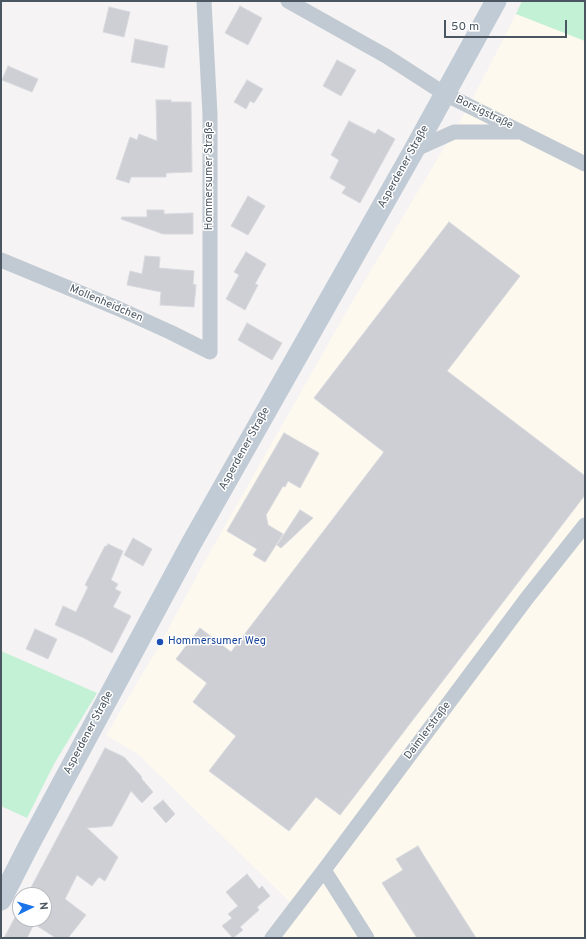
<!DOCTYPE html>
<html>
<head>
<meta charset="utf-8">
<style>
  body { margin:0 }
  #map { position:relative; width:586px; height:939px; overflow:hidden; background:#f5f3f3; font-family:Overpass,sans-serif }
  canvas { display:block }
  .frame { position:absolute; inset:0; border:2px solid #4a5661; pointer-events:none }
  .north { position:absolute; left:12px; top:887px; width:40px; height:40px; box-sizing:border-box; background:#fff; border:1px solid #b7bbc0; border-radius:50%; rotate:85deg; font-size:11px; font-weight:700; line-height:16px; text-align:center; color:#4a5661 }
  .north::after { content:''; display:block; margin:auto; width:14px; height:18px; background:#1a73e8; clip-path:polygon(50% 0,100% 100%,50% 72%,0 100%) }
  .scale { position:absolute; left:444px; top:20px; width:123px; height:18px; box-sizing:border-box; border:2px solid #4a5661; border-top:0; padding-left:5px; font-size:12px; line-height:14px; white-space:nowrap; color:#4a5661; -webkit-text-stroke:3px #fff; paint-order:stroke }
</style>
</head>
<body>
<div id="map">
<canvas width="586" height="939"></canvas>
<div class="frame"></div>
<div class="north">N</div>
<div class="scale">50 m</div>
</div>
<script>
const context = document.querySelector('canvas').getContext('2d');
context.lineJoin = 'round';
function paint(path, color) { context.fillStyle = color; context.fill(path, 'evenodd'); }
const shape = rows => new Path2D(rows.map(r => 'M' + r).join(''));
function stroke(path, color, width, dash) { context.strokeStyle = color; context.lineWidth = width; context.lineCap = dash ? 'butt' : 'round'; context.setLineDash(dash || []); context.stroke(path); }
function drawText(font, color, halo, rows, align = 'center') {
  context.font = font + ' Overpass,sans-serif'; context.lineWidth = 3; context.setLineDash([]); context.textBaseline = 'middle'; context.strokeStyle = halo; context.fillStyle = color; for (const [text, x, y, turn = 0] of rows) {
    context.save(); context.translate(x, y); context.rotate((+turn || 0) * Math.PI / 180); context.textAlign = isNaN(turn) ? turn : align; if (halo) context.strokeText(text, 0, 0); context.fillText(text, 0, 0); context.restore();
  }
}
paint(shape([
  [516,14,585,41,585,938,272,938,295,907,139,755,106,735,159,646,205,561,352,302,469,106]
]), '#fdf9ef');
paint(shape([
  [522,1,585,1,585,41,516,14],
  [1,651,97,693,54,764,27,818,1,806]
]), '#c3f1d5');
const building = shape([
  [240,6,262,18,248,45,225,33,240,6],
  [109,7,130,12,124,37,103,32,109,7],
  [135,39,168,46,164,68,131,62,135,39],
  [337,60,356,70,341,96,323,86,337,60],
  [8,66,38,79,32,92,2,80,8,66],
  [247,80,263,89,254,103,250,101,246,109,234,102,247,80],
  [156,100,171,100,171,102,191,102,192,172,166,173,166,177,131,177,129,183,116,179,130,137,137,140,139,134,157,141,156,100],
  [349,121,375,134,378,129,395,139,360,203,342,193,346,187,330,178,339,160,331,155,349,121],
  [248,196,265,206,248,235,231,226,248,196],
  [147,210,164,210,164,214,193,213,193,234,163,234,121,219,122,217,147,217,147,210],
  [449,222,520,276,447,371,585,476,585,495,340,815,316,797,289,831,209,771,236,736,193,702,207,683,176,659,200,628,231,652,384,452,314,398,449,222],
  [246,252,266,264,255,284,258,285,245,310,226,299,239,275,234,272,246,252],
  [145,256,160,257,159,268,194,271,193,284,196,285,194,307,160,305,161,292,127,285,130,271,142,274,145,256],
  [247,323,282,343,272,360,238,340,247,323],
  [284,433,319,453,300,488,288,481,285,487,283,486,266,515,268,525,283,534,265,562,253,555,257,549,227,531,284,433],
  [300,510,313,518,281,548,277,545,300,510],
  [133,538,152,549,143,566,124,555,133,538],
  [108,544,123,551,111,580,118,584,115,589,121,592,113,607,131,616,112,653,84,638,55,625,63,606,76,612,88,587,85,585,105,546,107,546,108,544],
  [35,629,57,639,48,659,26,649,35,629],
  [105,748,124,757,142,777,141,778,153,792,142,803,131,791,112,826,87,828,118,857,105,881,99,877,92,886,77,875,65,899,86,915,68,938,56,938,34,924,27,938,4,938,20,908,20,919,44,919,44,895,27,895,105,748],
  [163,800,175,814,166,823,153,808,163,800],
  [418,846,424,856,476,938,417,938,382,883,403,870,396,859,418,846],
  [247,874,259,889,262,886,270,896,257,907,259,910,240,927,243,930,233,938,222,926,232,918,228,914,238,906,226,892,247,874]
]);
paint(building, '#cdcfd5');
stroke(building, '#d7d9de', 1);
stroke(shape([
  [288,1,386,56,445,94,585,164],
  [414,150,454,132,519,132],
  [1,260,117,308,170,332,210,352,210,115,204,1],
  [324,870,367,938],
  [272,938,324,870,527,598,585,525]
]), '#c1cad2', 15);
stroke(shape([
  [1,900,29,845,191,544,414,150,496,1]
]), '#c1cbd6', 21);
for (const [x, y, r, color] of [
  [160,642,4,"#1a4fb4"]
]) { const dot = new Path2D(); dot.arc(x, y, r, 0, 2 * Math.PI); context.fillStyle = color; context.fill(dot); stroke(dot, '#fff', 1.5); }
drawText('11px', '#4a5661', '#fff', [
  ["Borsigstraße",484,113,26],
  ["Asperdener Straße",404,167,-61],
  ["Hommersumer Straße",210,176,-90],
  ["Mollenheidchen",106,304,23],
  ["Asperdener Straße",245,449,-61],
  ["Daimlerstraße",428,731,-53],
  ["Asperdener Straße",89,733,-62]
]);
drawText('11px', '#164399', '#fff', [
  ["Hommersumer Weg",168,642]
], 'left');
</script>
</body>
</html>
